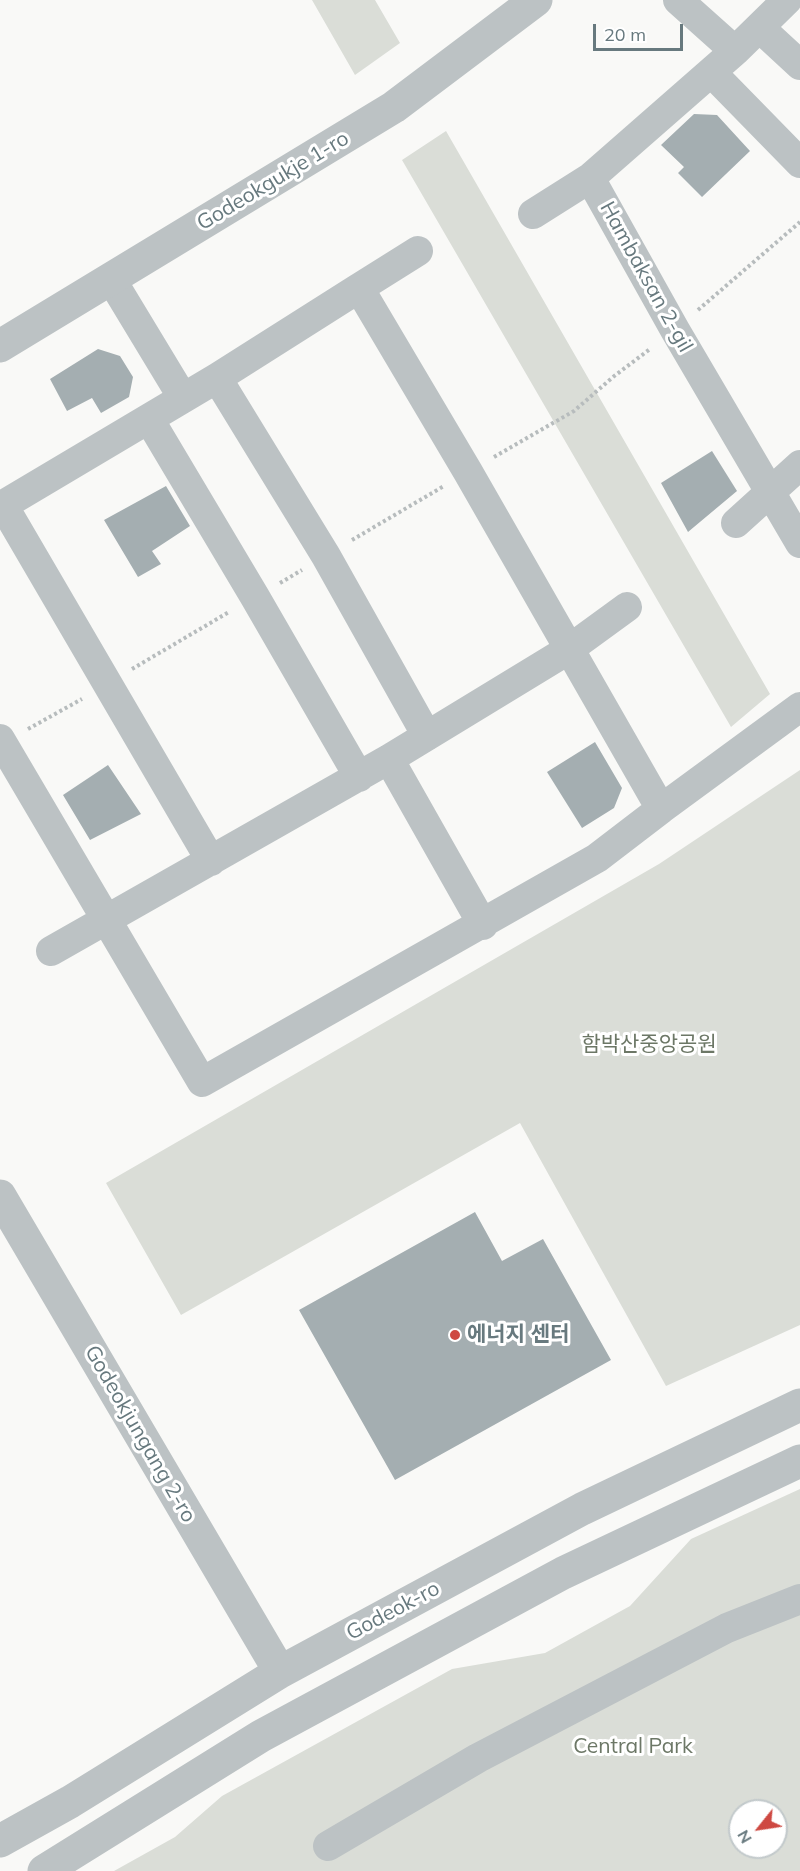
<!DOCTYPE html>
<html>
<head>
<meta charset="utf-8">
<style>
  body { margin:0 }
  #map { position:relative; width:800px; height:1871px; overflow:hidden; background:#f9f9f7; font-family:Mulish,sans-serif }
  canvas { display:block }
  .north { position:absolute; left:728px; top:1799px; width:60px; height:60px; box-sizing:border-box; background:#fff; border:2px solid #c2c9cb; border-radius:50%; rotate:240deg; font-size:16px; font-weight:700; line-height:24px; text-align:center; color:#67797e }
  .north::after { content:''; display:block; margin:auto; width:21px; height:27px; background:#ce4942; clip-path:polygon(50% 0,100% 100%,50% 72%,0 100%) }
  .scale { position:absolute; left:593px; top:24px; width:90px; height:27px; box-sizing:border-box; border:3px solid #67797e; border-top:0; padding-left:8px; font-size:18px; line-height:21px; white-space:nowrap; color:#67797e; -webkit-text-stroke:4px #fff; paint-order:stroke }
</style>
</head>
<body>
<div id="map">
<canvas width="800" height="1871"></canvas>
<div class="north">N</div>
<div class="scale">20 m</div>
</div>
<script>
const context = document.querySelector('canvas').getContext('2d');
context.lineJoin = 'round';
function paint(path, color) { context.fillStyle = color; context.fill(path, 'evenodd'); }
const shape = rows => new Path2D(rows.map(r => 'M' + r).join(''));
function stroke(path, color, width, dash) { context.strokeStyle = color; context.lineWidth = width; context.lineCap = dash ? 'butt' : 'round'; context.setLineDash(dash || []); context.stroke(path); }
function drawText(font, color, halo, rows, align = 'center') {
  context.font = font + ' Mulish,"Noto Sans KR",sans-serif'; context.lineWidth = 6; context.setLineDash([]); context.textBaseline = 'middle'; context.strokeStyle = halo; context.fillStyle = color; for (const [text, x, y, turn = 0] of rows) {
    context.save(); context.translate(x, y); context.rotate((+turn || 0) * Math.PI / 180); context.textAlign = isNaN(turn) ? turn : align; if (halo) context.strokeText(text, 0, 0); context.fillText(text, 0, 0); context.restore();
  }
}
paint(shape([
  [312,0,375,0,400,43,355,75],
  [446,131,770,694,731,727,402,160],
  [800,770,800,1325,666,1386,520,1123,181,1315,106,1183,659,864],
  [800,1489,800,1871,114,1871,175,1837,222,1796,452,1669,545,1653,630,1606,691,1539],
  [740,1811,776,1811,776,1847,740,1847]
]), '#daddd7');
paint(shape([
  [694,114,717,115,750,151,702,197,678,173,684,167,661,145],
  [98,349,120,356,133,377,129,397,101,413,92,398,67,411,50,379],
  [712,451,737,491,688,532,661,483],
  [166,486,190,526,152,551,161,564,138,577,104,520],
  [595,742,622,788,614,808,582,828,547,772],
  [108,765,141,814,90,840,63,795],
  [475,1212,502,1261,543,1239,611,1360,395,1480,299,1310]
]), '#a4aeb1');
stroke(shape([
  [698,310,800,222],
  [494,457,574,411,613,377,650,349],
  [352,540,444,486],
  [280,583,302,570],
  [132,669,229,612],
  [28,729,82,699]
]), '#b7bcbd', 4, [3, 3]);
stroke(shape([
  [678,0,735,51],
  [787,0,735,51,590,178,675,330,800,543],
  [760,28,800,65],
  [711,72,800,163],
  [533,214,590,178],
  [111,279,183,398],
  [359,288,418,251],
  [217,378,326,556,427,736],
  [149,419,255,597,359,777],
  [3,505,211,861],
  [0,507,217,378,359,288,468,472,661,809,597,858,202,1082,0,739],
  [736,523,800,465],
  [389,759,483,925],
  [661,809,800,707],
  [51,951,389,759,568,650,627,607],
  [328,1846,478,1758,727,1628,800,1599]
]), '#bcc2c4', 30);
stroke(shape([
  [0,346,394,107,536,0],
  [0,1196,280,1672],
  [0,1841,70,1802,280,1672,582,1509,800,1405],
  [44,1871,261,1736,563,1573,800,1461]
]), '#bcc2c4', 33);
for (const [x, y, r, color] of [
  [455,1335,6,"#ce4942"]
]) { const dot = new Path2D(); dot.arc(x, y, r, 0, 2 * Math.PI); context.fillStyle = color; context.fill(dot); stroke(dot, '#fff', 2); }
drawText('21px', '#67797e', '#fff', [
  ["Godeokgukje 1-ro",273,181,-31],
  ["Hambaksan 2-gil",646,277,61],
  ["Godeokjungang 2-ro",140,1434,60],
  ["Godeok-ro",393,1611,-28]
]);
drawText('21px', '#6c7766', '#fff', [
  ["함박산중앙공원",649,1045],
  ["Central Park",633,1747]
]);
drawText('bold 21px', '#67797e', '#fff', [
  ["에너지 센터",467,1335]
], 'left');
</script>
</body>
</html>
